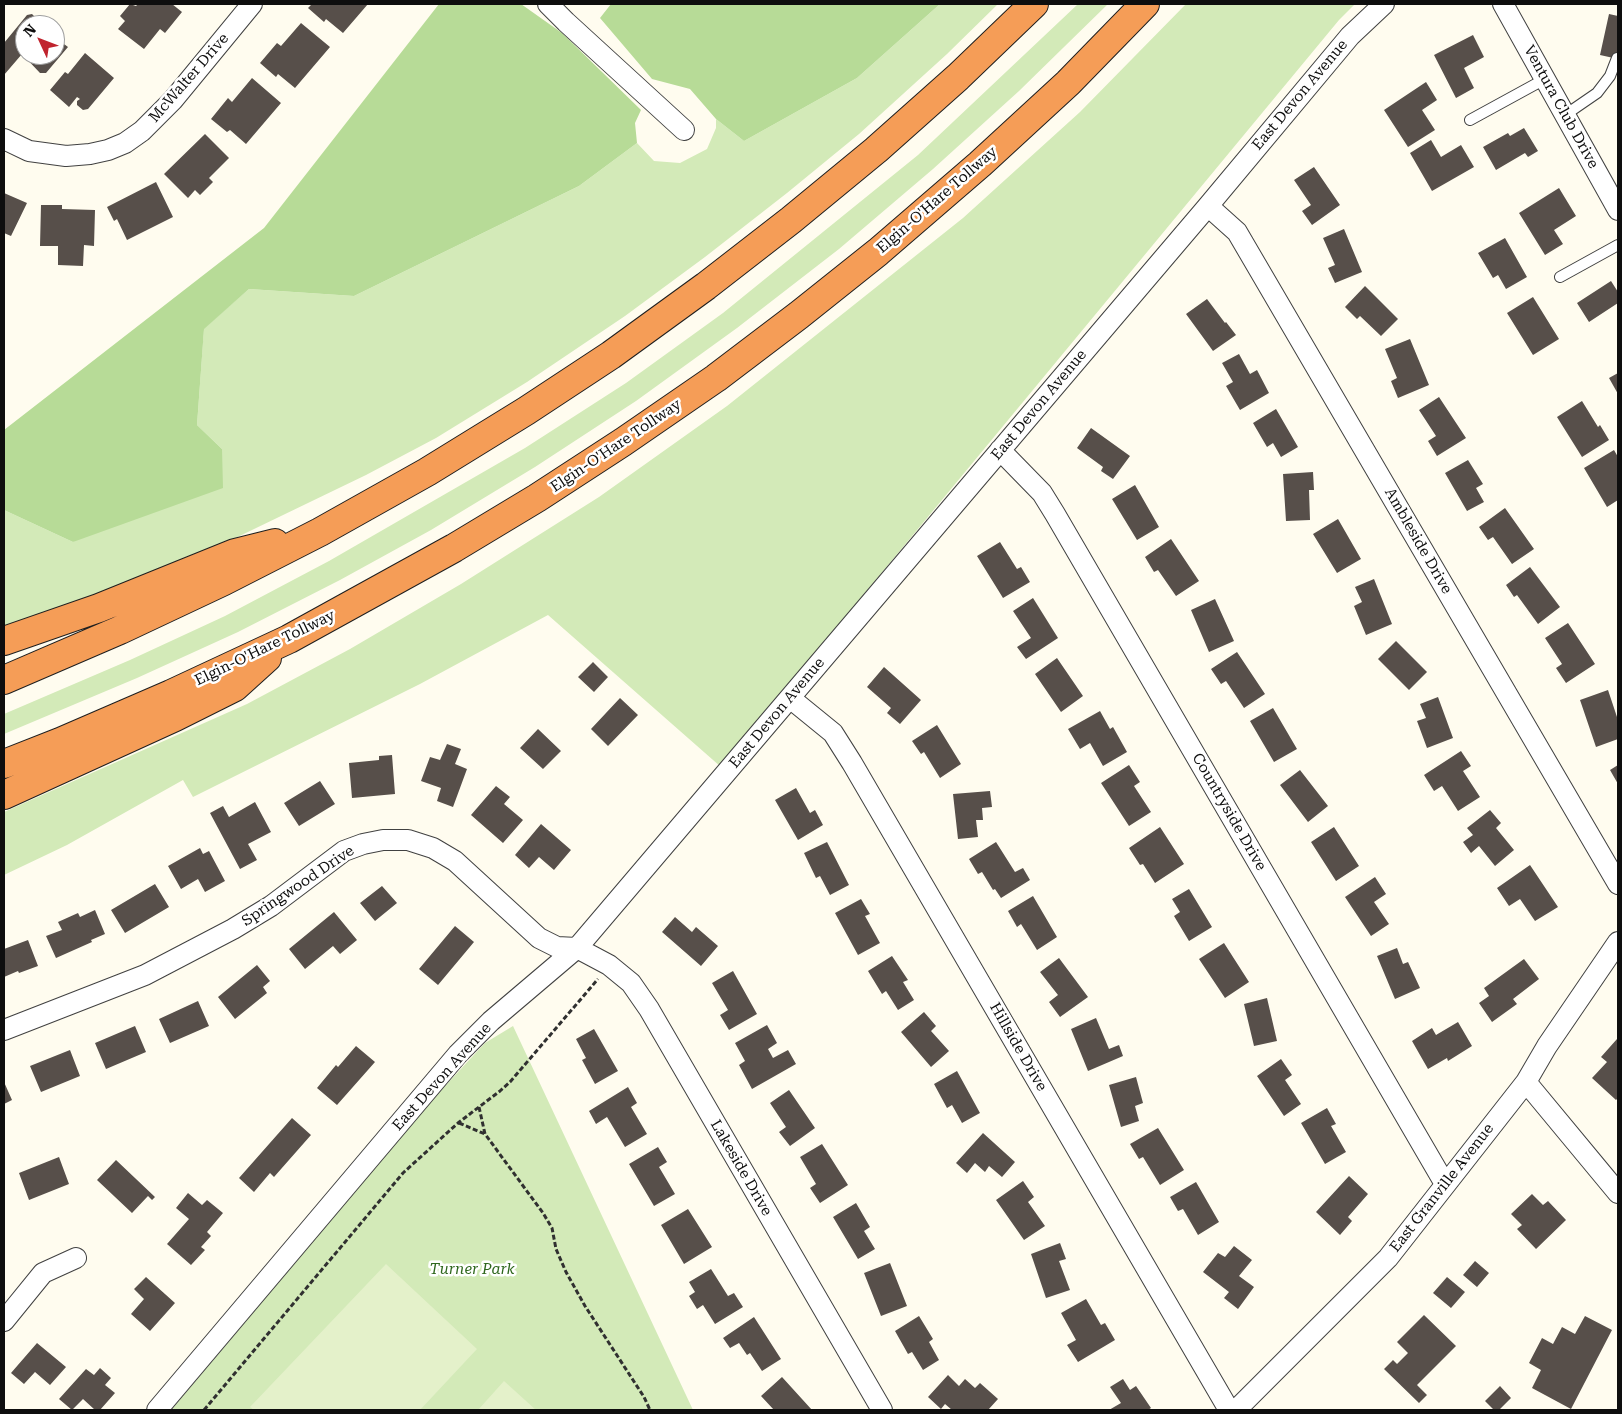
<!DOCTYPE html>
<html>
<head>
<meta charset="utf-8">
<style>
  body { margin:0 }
  #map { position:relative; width:1622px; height:1414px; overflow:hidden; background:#fffcef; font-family:"Roboto Serif",serif }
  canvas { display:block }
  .frame { position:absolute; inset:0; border:5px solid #0e0e0e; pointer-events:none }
  .north { position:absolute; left:15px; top:15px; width:50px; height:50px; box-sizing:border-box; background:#fff; border:1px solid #9f9f9f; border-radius:50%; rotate:313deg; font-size:14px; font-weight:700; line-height:20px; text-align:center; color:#0e0e0e }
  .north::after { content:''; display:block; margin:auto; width:18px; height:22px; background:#c0242e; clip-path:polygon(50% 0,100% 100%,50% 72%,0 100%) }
</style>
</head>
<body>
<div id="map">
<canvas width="1622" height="1414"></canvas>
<div class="frame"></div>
<div class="north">N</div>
</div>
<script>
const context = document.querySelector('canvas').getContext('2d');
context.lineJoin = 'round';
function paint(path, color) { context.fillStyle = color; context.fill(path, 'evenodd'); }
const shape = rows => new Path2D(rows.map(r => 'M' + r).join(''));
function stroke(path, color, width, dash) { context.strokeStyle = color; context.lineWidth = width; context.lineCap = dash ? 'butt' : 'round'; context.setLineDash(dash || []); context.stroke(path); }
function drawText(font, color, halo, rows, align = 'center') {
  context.font = font + ' "Roboto Serif",serif'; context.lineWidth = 5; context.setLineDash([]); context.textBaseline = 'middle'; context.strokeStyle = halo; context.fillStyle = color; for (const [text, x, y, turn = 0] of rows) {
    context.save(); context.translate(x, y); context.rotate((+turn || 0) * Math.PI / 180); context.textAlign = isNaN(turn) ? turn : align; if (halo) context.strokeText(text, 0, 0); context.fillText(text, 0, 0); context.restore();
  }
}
paint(shape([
  [940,4,998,4,947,54,859,134,787,193,705,257,625,316,527,382,436,438,366,475,223,544,81,600,4,626,4,510,73,542,222,449,197,425,204,328,249,289,354,296,579,186,637,143,654,161,680,163,707,149,716,128,716,119,744,141,857,78],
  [1078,4,1108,4,1019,91,933,169,839,249,737,328,636,401,535,467,431,530,340,580,238,632,137,678,4,734,4,714,130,660,225,616,329,561,525,448,626,383,723,313,918,155],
  [1186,4,1355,4,1339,20,721,767,548,615,420,684,193,797,183,780,67,845,4,875,4,812,247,704,350,649,461,584,599,497,727,406,963,218,1080,112],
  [513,1026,693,1410,171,1410,432,1100,485,1043]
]), '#d3eab8');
paint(shape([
  [439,4,521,4,562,33,641,110,635,123,637,143,579,186,354,296,249,289,204,329,197,425,222,449,223,488,73,542,4,510,4,430,264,228],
  [611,4,940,4,857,78,744,141,716,119,690,89,652,79,600,18]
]), '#b7db97');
paint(shape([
  [386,1264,477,1349,420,1410,254,1410,250,1407],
  [504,1381,536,1410,478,1410]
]), '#e4f1ca');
paint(shape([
  [130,4,136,6,138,4,172,4,182,12,165,33,160,29,144,49,118,29,125,21,120,16],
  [312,4,368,4,343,33,326,19,324,22,308,8],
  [32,14,37,19,37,22,41,25,25,25,25,55,55,55,55,31,62,37,60,41,68,47,46,73,40,73,22,54,4,75,4,43,27,15],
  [1609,14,1618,16,1618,59,1600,55],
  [301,23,330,47,295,88,278,74,276,77,260,63,277,43,281,46],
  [1473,35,1484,57,1464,68,1474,88,1456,98,1434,55],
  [85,53,114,78,88,109,83,110,77,105,77,101,80,99,77,97,69,107,50,90,65,72,68,74],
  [252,78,281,103,246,144,230,130,227,132,211,119,228,98,232,102],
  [1426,82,1437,100,1422,110,1435,130,1408,147,1384,110],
  [1524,128,1538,151,1528,157,1525,153,1496,170,1483,147,1508,133,1510,136],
  [205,134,229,158,209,178,213,182,200,195,195,190,188,198,164,174],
  [1431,140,1441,157,1461,145,1474,167,1432,191,1410,153],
  [1314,167,1340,205,1312,225,1302,211,1311,205,1294,180],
  [156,182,173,217,127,240,117,219,114,221,107,207],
  [1559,188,1576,216,1554,230,1563,244,1545,255,1519,213],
  [4,193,27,203,11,236,4,233],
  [41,205,62,205,62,209,95,210,94,246,84,245,83,266,58,265,58,246,40,246],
  [1344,229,1362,272,1335,283,1328,268,1335,265,1323,238],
  [1505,238,1527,277,1506,289,1498,275,1493,278,1478,253],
  [1611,281,1618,292,1618,303,1589,322,1577,303],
  [1365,286,1398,319,1381,336,1360,316,1357,319,1345,307],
  [1533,297,1559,339,1533,355,1507,313],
  [1207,299,1225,323,1226,322,1236,335,1213,351,1186,314],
  [1410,339,1429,385,1398,398,1391,381,1397,378,1385,349],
  [1239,354,1250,374,1257,370,1269,393,1240,410,1226,386,1233,382,1222,363],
  [1618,373,1618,394,1609,378],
  [1439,397,1466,438,1437,456,1428,441,1436,436,1419,410],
  [1582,401,1598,427,1600,425,1609,440,1582,457,1557,417],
  [1276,409,1298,447,1281,457,1273,443,1267,447,1253,423],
  [1091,428,1130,456,1113,479,1101,471,1103,467,1077,448],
  [1614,450,1618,457,1618,500,1607,507,1584,468],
  [1468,460,1483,484,1476,488,1484,502,1467,511,1445,473],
  [1313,472,1314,490,1309,490,1310,520,1286,521,1283,474],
  [1135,485,1159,527,1137,540,1112,499],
  [1505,508,1534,549,1512,564,1493,537,1488,540,1479,527],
  [1338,519,1361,559,1337,573,1313,534],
  [1171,539,1199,581,1176,596,1158,570,1154,572,1145,557],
  [1000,542,1017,569,1021,567,1030,582,1003,598,977,556],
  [1530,567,1560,607,1538,624,1517,595,1514,597,1506,585],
  [1374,579,1392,624,1366,635,1354,606,1362,602,1355,587],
  [1033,598,1058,638,1026,659,1017,647,1031,638,1013,611],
  [1215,599,1234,641,1209,652,1191,610],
  [1568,623,1595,664,1566,683,1556,668,1562,664,1545,638],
  [1396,641,1427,672,1409,690,1378,659],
  [1237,652,1265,694,1244,708,1226,681,1221,684,1211,669],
  [1057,658,1083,696,1061,712,1035,674],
  [593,662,608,677,594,692,578,677],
  [884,667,921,700,900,724,887,713,891,708,867,687],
  [1608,690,1618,720,1618,739,1596,747,1580,700],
  [1438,697,1453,738,1427,748,1417,721,1426,718,1420,704],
  [620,698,638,715,608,746,591,729],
  [1273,708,1297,749,1274,762,1250,721],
  [1100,711,1110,729,1113,727,1127,752,1103,766,1090,743,1080,749,1068,729],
  [937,725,961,764,940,778,924,752,921,754,912,741],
  [538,729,561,751,543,769,520,748],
  [447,744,461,749,455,764,467,769,453,807,437,801,441,788,421,781,430,757,440,760],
  [1461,751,1471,766,1463,771,1480,797,1458,811,1442,786,1434,791,1424,775],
  [392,755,395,794,352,798,349,763,379,760,379,756],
  [1129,765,1140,782,1134,786,1151,812,1129,826,1101,783],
  [1618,765,1618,784,1610,770],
  [1300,770,1328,806,1308,822,1280,785],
  [320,781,335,804,299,826,284,803],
  [496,786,510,797,504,804,523,820,503,843,471,815],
  [796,788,810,813,815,810,823,825,798,840,775,800],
  [990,791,992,807,982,808,983,820,976,820,978,837,958,839,953,794],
  [255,802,271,832,248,844,257,860,240,869,210,813,223,806,229,817],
  [1490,810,1501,823,1496,828,1514,850,1495,866,1479,846,1471,853,1463,842,1473,835,1467,828],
  [541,824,571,850,554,870,539,857,529,868,515,855],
  [1160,827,1184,864,1155,883,1143,864,1140,865,1129,848],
  [1334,827,1359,866,1336,881,1311,842],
  [827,842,849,885,830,895,820,876,816,878,804,853],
  [996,842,1015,872,1023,868,1030,880,1001,898,995,889,993,890,982,872,978,874,969,859],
  [200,848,203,854,209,851,225,881,205,892,198,879,181,889,168,866],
  [1530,865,1558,907,1535,921,1520,899,1509,906,1497,888],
  [1375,877,1386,894,1374,902,1389,924,1371,936,1345,897],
  [155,884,169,907,125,933,111,910],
  [382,886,397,903,375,921,360,903],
  [1189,889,1212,927,1189,941,1174,916,1180,912,1172,899],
  [1033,896,1057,937,1037,950,1021,924,1017,927,1008,911],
  [861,899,870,914,865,916,880,943,858,955,835,913],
  [95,910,105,934,91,940,92,942,56,958,46,936,62,930,58,922,78,913,80,917],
  [334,912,357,940,340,954,333,946,305,969,289,949],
  [675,917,692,932,696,927,718,946,701,966,662,932],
  [455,926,474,942,438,985,419,969],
  [28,940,38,966,19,973,18,971,4,977,4,949],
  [1224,943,1249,982,1225,998,1199,959],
  [1397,948,1403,964,1408,962,1420,988,1395,999,1377,956],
  [892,956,908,980,903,982,914,1000,898,1010,886,991,882,994,868,971],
  [1059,958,1088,997,1060,1017,1049,1002,1058,995,1040,972],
  [1524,959,1539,979,1513,999,1517,1004,1492,1022,1479,1003,1489,996,1484,988],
  [257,965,270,981,263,987,267,993,235,1019,218,997],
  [733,971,757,1014,729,1030,720,1015,728,1010,712,983],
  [1267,998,1277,1041,1254,1046,1244,1004],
  [198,1001,209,1026,170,1043,159,1019],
  [924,1012,936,1026,931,1031,949,1051,931,1067,901,1032],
  [1096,1018,1109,1049,1119,1045,1123,1056,1088,1071,1071,1029],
  [1458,1022,1472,1046,1448,1061,1447,1058,1428,1069,1412,1041,1432,1028,1436,1035],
  [767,1025,777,1043,768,1049,773,1058,788,1050,796,1064,752,1089,739,1065,745,1061,735,1043],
  [135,1026,146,1052,106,1069,95,1043],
  [594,1029,618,1071,595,1084,582,1060,586,1058,576,1039],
  [1617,1039,1618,1040,1618,1098,1616,1100,1592,1078,1607,1062,1601,1057],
  [356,1046,375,1062,337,1105,317,1088,336,1065,338,1067],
  [70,1050,80,1076,41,1092,30,1066],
  [1281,1059,1292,1075,1285,1080,1301,1104,1284,1116,1257,1076],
  [957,1071,980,1113,962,1123,952,1105,947,1108,934,1084],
  [1136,1077,1143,1103,1135,1106,1139,1121,1121,1127,1109,1085],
  [4,1082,12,1100,4,1104],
  [628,1087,637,1103,631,1107,647,1134,625,1147,607,1117,596,1124,589,1111],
  [789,1090,815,1128,790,1146,779,1132,786,1127,770,1103],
  [1327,1108,1336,1124,1331,1126,1346,1152,1325,1164,1301,1123],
  [292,1118,311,1135,274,1177,270,1173,254,1192,239,1178],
  [1158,1128,1184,1170,1160,1185,1143,1157,1139,1159,1130,1144],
  [983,1133,1015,1162,1002,1177,989,1166,985,1172,975,1163,967,1173,956,1163],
  [822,1144,848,1185,820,1203,810,1188,816,1184,800,1157],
  [658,1147,667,1162,659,1167,675,1194,654,1206,629,1164],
  [59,1157,69,1184,29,1200,19,1173],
  [116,1160,155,1197,152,1200,148,1196,132,1213,97,1180],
  [1349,1176,1368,1194,1348,1217,1352,1221,1340,1235,1316,1212],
  [1023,1181,1034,1197,1028,1202,1045,1226,1024,1240,996,1200],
  [1196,1182,1219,1222,1198,1235,1183,1209,1178,1211,1170,1197],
  [188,1193,202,1205,207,1200,223,1213,207,1232,211,1236,201,1247,205,1250,191,1265,167,1244,189,1219,176,1208],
  [1532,1194,1543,1205,1548,1201,1566,1220,1536,1249,1517,1229,1522,1225,1511,1214],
  [856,1203,870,1227,864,1231,875,1249,858,1259,833,1217],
  [688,1209,712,1247,684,1264,661,1225],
  [1060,1243,1066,1259,1059,1261,1070,1290,1046,1298,1031,1254],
  [1234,1246,1252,1260,1239,1276,1254,1287,1238,1309,1224,1298,1229,1292,1203,1272,1218,1253,1225,1257],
  [1475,1261,1489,1273,1477,1287,1463,1275],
  [890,1263,907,1306,881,1316,864,1273],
  [711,1269,728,1296,734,1293,743,1307,715,1324,703,1305,697,1309,689,1296,695,1292,689,1282],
  [146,1277,175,1303,150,1331,131,1314,144,1299,134,1289],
  [1447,1277,1465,1292,1451,1308,1433,1293],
  [1086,1299,1101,1325,1105,1323,1115,1340,1078,1362,1067,1345,1076,1340,1061,1313],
  [1424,1315,1456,1346,1417,1385,1427,1395,1419,1403,1384,1369,1393,1360,1397,1364,1408,1353,1397,1342],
  [919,1316,933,1339,929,1342,939,1360,923,1370,912,1352,908,1354,895,1331],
  [1585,1316,1612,1330,1571,1409,1532,1388,1541,1370,1529,1363,1542,1338,1553,1344,1562,1327,1575,1334],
  [754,1317,781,1359,762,1371,750,1353,747,1355,739,1343,730,1348,723,1338],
  [37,1343,66,1367,50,1385,35,1372,24,1384,11,1373],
  [100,1368,111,1378,105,1385,115,1393,100,1410,95,1410,83,1399,72,1410,59,1399,86,1369,94,1375],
  [948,1375,959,1386,965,1379,975,1388,980,1383,998,1399,988,1410,952,1410,945,1404,941,1409,928,1397],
  [782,1377,812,1410,774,1410,761,1396],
  [1123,1379,1130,1390,1136,1386,1151,1408,1148,1410,1109,1410,1121,1403,1110,1387],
  [1500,1386,1511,1398,1499,1410,1494,1410,1485,1401]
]), '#574f4a');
const lane = shape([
  [1565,115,1597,93,1610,76,1617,58],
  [1470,120,1545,79],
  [1560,277,1618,245]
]);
const street = shape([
  [548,4,566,22,684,130],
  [1503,4,1618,210],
  [4,139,29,151,66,156,90,154,108,150,125,143,142,131,173,100,252,4],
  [1208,206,1237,232,1618,884],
  [1000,450,1042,493,1055,514,1445,1184],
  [790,698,833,733,852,763,1229,1410],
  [4,1030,145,975,233,929,271,906,344,851,363,844,383,840,408,840,433,848,455,861,539,938,557,947,577,948,609,965,631,983,649,1009,882,1410],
  [1526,1082,1618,1193],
  [4,1321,43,1273,76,1258],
  [157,1410,458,1054,491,1021,577,948,1208,206,1350,36,1384,4],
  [1236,1410,1388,1258,1526,1082,1547,1046,1618,942]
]);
const highway = shape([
  [4,641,99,608,235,553,275,543],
  [4,680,120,630,224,581,320,532,427,472,526,411,611,355,706,286,791,220,876,150,958,77,1034,4],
  [4,764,60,742,171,694,289,639,454,548,537,498,623,442,716,378,799,315,878,252,980,164,1068,83,1145,4],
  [4,795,175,717,235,687,267,658]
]);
stroke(lane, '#414141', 12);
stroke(street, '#414141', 22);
stroke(highway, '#1f1f1f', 30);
stroke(shape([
  [479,1107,485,1134,543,1213,552,1228,556,1249,566,1272,585,1306,644,1397,650,1410],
  [459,1123,485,1134],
  [204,1410,403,1173,458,1123,500,1091,510,1082,598,979]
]), '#303030', 3, [5, 2.5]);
stroke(lane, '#fff', 10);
stroke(street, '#fff', 20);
stroke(highway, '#f59d57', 28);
drawText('15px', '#0e0e0e', '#fff', [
  ["McWalter Drive",189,78,-49],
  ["East Devon Avenue",1300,95,-50],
  ["Ventura Club Drive",1561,107,61],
  ["Elgin-O'Hare Tollway",937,200,-41],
  ["East Devon Avenue",1039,405,-50],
  ["Elgin-O'Hare Tollway",616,446,-34],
  ["Ambleside Drive",1418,541,60],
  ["Elgin-O'Hare Tollway",265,648,-26],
  ["East Devon Avenue",777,713,-50],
  ["Countryside Drive",1229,812,60],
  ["Springwood Drive",298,886,-34],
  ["Hillside Drive",1018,1047,60],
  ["East Devon Avenue",442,1077,-48],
  ["Lakeside Drive",741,1168,60],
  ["East Granville Avenue",1442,1188,-52]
]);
drawText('italic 15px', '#2e671d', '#fff', [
  ["Turner Park",472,1270]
]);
</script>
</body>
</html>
